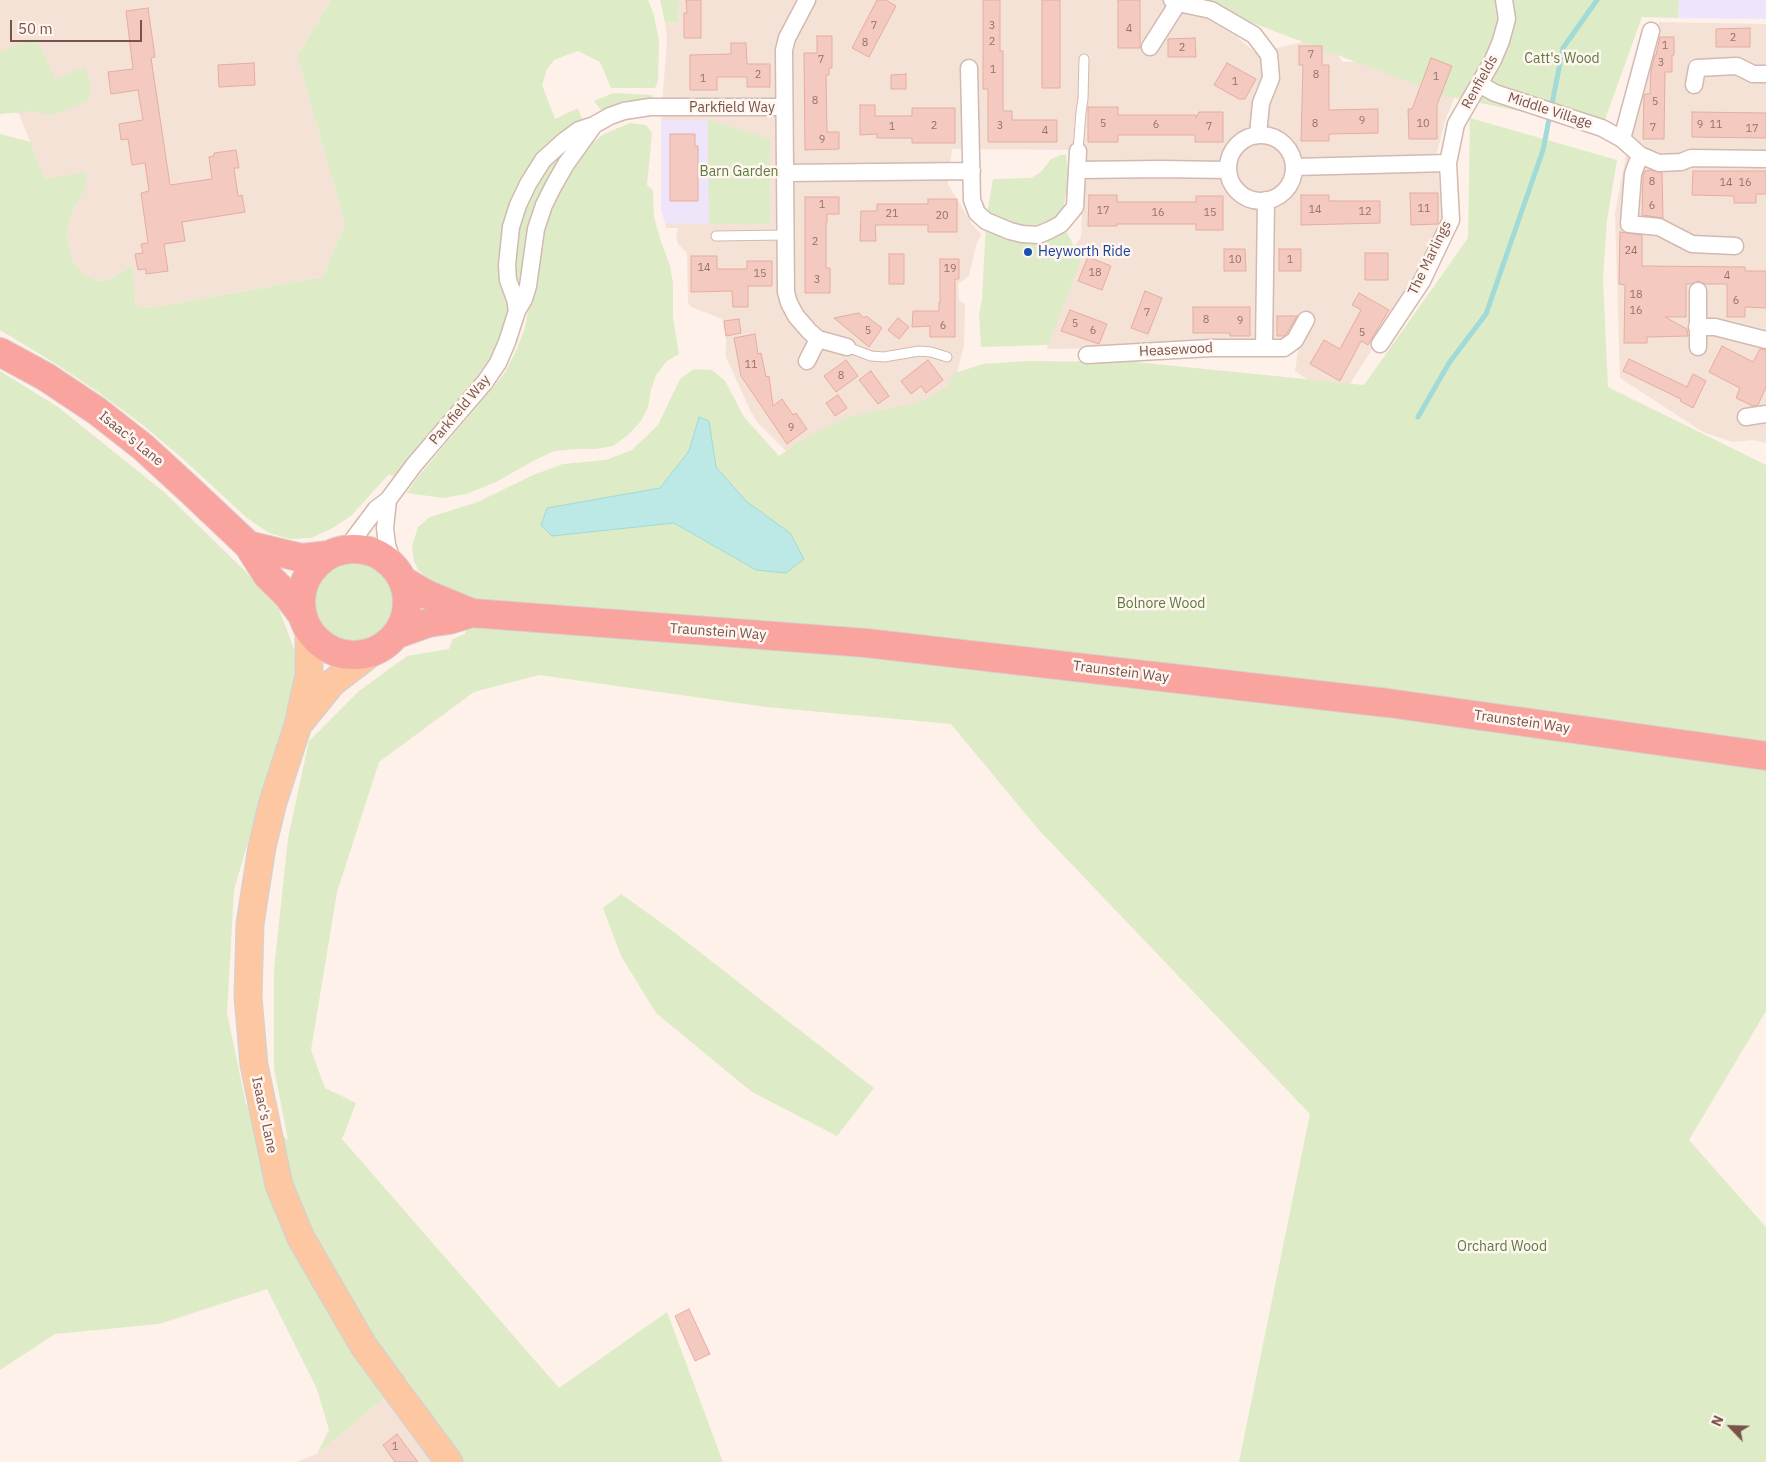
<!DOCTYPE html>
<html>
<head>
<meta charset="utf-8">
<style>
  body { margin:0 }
  #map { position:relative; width:1766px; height:1462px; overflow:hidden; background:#fdf1e9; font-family:"IBM Plex Sans",sans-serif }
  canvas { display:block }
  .north { position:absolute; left:1706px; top:1402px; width:50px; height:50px; -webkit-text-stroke:4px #fff6f0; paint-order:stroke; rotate:294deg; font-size:14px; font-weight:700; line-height:20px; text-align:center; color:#79524b }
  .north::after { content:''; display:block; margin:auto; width:18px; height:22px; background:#79524b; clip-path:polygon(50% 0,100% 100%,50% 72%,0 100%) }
  .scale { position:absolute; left:10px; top:20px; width:132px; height:22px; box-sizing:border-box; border:2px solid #79524b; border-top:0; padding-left:6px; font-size:15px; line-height:18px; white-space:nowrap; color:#79524b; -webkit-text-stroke:4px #fff6f0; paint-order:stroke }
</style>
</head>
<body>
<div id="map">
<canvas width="1766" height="1462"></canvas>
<div class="north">N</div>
<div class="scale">50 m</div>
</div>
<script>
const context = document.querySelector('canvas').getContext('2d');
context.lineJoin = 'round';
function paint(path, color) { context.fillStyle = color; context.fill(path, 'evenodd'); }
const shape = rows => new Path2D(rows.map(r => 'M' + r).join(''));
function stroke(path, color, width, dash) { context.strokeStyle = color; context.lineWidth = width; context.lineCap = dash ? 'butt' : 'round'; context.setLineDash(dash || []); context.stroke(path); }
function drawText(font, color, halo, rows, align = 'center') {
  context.font = font + ' "IBM Plex Sans",sans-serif'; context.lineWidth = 5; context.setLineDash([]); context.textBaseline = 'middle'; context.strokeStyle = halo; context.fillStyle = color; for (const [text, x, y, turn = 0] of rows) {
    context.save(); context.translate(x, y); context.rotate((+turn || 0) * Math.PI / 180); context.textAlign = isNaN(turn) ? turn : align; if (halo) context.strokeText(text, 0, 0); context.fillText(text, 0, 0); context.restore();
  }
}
paint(shape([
  [0,0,331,0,297,56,345,224,323,277,150,308,136,306,132,265,111,279,98,281,82,273,71,257,67,237,69,221,74,208,83,193,45,179,19,114,0,106],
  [679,0,1161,0,1186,14,1203,16,1236,36,1256,53,1324,37,1343,62,1470,59,1446,118,1436,156,1444,220,1425,267,1339,401,1295,371,1299,345,1047,349,1064,259,1081,237,1084,150,952,149,948,184,972,224,981,234,976,246,969,276,958,284,959,301,965,304,964,345,957,373,947,388,922,403,787,452,758,423,751,412,726,357,726,338,722,319,691,307,688,303,687,253,678,244,676,236,678,228,666,228,665,223,709,224,661,120,667,39,665,23,678,22],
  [1659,22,1766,24,1766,443,1753,440,1733,442,1703,432,1620,378,1615,213,1626,156],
  [387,1396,434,1462,296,1462,317,1454]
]), '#f5e2d7');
paint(shape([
  [1679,0,1766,0,1766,19,1678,18],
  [661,120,708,120,709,224,665,223,661,210]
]), '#eee5fa');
paint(shape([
  [331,0,648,0,653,12,659,40,658,81,655,88,611,88,600,62,578,51,554,60,547,69,542,85,555,119,578,108,583,121,560,132,535,158,500,271,502,288,508,309,506,323,492,356,467,391,394,477,389,474,351,516,331,529,311,538,290,539,269,533,247,518,183,459,144,426,98,392,53,362,0,330,0,134,30,142,45,179,85,172,87,180,83,193,74,208,69,221,67,237,71,257,82,273,98,281,111,279,132,265,136,306,150,308,323,277,345,224,297,56],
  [660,0,679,0,678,22,665,23],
  [1192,0,1679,0,1678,18,1642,17,1602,128,1446,96],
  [36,37,55,79,85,67,91,84,88,100,53,115,30,111,0,114,0,52],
  [613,93,652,95,653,98,627,102,602,111,594,101],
  [1470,118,1617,160,1607,220,1603,279,1608,387,1766,465,1766,1011,1689,1140,1766,1227,1766,1462,1239,1462,1310,1114,1038,829,951,724,766,707,539,675,474,692,379,762,337,892,311,1050,325,1088,356,1103,342,1139,559,1388,667,1312,723,1462,464,1462,406,1378,387,1396,317,1454,329,1430,317,1389,267,1289,159,1324,55,1334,0,1370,0,371,58,407,164,492,244,570,279,609,299,662,290,710,262,794,234,890,227,1013,246,1104,288,1140,274,1068,274,970,288,838,309,741,359,691,407,656,449,649,453,639,465,634,470,597,453,592,432,581,418,570,414,561,412,546,418,527,430,517,478,502,533,475,563,464,606,460,632,450,658,425,680,379,694,369,712,370,725,381,744,417,779,456,800,441,848,417,921,402,947,387,955,373,983,364,1026,361,1136,362,1364,385,1468,238],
  [708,120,770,139,770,224,709,224],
  [630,123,646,125,652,133,647,185,653,190,654,217,661,242,670,266,673,283,673,318,679,354,667,361,656,375,651,390,648,407,641,421,628,435,613,446,596,449,576,449,554,451,535,460,496,482,466,494,443,498,407,493,417,478,504,374,515,353,525,328,528,311,536,292,538,263,542,238,550,211,562,185,591,144,604,134],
  [560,150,566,154,547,180,537,201,528,227,523,254,521,280,517,280,516,252,520,224,529,197,541,174],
  [1061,155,1066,155,1069,179,1064,205,1066,231,1081,259,1048,345,981,347,979,314,982,300,986,221,993,179,1031,178,1041,172,1051,159],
  '311 603a43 43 0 1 1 86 0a43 43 0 1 1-86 0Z',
  [621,894,674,932,874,1088,837,1136,752,1092,656,1013,621,956,603,908]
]), '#ddecc6');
const water = shape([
  [699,417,709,421,716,467,746,501,790,533,804,559,786,573,756,570,674,523,552,536,541,525,547,508,660,488,689,451,699,417]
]);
paint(water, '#bce8e6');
stroke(water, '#a2dad8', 1);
stroke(shape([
  [1418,417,1449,363,1486,314,1543,150,1563,48,1597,0]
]), '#a2dad8', 5);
const building = shape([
  [686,0,701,0,701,38,684,38,684,13,687,13,686,0],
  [877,0,886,0,896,6,869,57,852,48,877,0],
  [983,0,1000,0,1000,51,1003,51,1003,111,1012,111,1012,120,1057,120,1057,142,988,142,988,89,983,89,983,0],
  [1042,0,1060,0,1060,88,1042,88,1042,0],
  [1118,0,1140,0,1140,48,1118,48,1118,0],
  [148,8,155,57,151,58,170,185,212,179,209,157,214,156,214,153,236,150,239,168,234,168,238,196,242,195,245,212,182,222,185,241,164,244,168,271,146,274,146,269,138,270,135,254,143,253,141,244,148,243,141,193,149,191,145,163,132,165,128,139,121,140,119,124,143,120,138,90,111,94,108,72,133,69,126,11,148,8],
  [1750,28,1750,47,1716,47,1716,29,1750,28],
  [817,36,832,36,832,68,829,68,829,75,826,75,827,132,839,132,839,149,805,150,804,53,817,53,817,36],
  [1660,37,1674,37,1674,55,1672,55,1672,72,1665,72,1664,139,1643,139,1644,96,1645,94,1650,94,1651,70,1655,55,1656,55,1660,37],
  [1195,38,1196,57,1168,57,1168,39,1195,38],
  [731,43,746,43,747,64,770,64,770,87,747,87,747,77,717,77,717,90,690,90,690,55,731,54,731,43],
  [1299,46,1322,46,1322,65,1329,65,1329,110,1378,109,1378,133,1329,134,1329,141,1301,141,1303,65,1299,65,1299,46],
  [1431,58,1452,66,1437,105,1437,139,1409,139,1408,109,1412,109,1431,58],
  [254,63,255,85,219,87,218,65,254,63],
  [1227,63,1256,79,1245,99,1239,99,1214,85,1227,63],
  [906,74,906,89,891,89,891,75,906,74],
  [860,105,875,105,875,116,912,116,912,108,955,108,955,143,912,143,912,138,877,138,877,134,860,135,860,105],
  [1088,107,1118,107,1118,115,1196,115,1196,118,1199,112,1223,112,1223,142,1195,142,1195,135,1118,135,1118,142,1088,142,1088,107],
  [1692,112,1766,113,1766,138,1692,137,1692,112],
  [670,134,695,134,695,146,698,146,698,201,670,201,670,134],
  [1651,170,1662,173,1663,218,1642,215,1643,176,1645,171,1651,170],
  [1693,171,1766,171,1766,194,1756,194,1756,203,1734,203,1734,196,1692,195,1693,171],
  [1410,193,1438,193,1438,224,1411,225,1410,193],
  [1089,195,1117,195,1117,202,1196,202,1196,196,1223,196,1223,230,1196,230,1196,224,1117,224,1117,226,1088,226,1089,195],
  [1301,195,1329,195,1329,201,1380,201,1380,223,1301,225,1301,195],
  [805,197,839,197,839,214,827,214,827,223,826,223,826,268,830,268,830,293,805,293,805,197],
  [928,199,957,199,957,232,928,232,928,225,875,225,876,241,860,241,861,211,877,211,877,204,928,204,928,199],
  [1620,232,1642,235,1642,266,1745,267,1745,271,1766,271,1766,308,1745,307,1745,317,1727,317,1727,284,1705,284,1698,281,1691,284,1686,284,1686,317,1665,317,1687,329,1688,336,1647,337,1647,343,1624,343,1625,285,1619,284,1620,232],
  [1224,249,1245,249,1246,271,1224,271,1224,249],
  [1279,249,1301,249,1301,271,1279,271,1279,249],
  [1365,253,1388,253,1388,280,1365,280,1365,253],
  [889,254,904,254,904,284,889,284,889,254],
  [691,256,717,256,717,269,747,269,747,261,772,261,772,286,748,286,748,307,733,307,732,291,691,292,691,256],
  [1088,257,1111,266,1102,290,1078,281,1088,257],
  [940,259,959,259,959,279,955,279,955,337,930,337,930,326,912,327,913,311,939,311,939,303,940,303,940,259],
  [1145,291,1162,298,1148,334,1131,328,1145,291],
  [1359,293,1389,310,1368,345,1361,341,1340,381,1310,364,1324,340,1340,349,1361,310,1352,305,1359,293],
  [1193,307,1250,307,1250,336,1230,336,1230,333,1193,333,1193,307],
  [1070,310,1107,324,1099,344,1061,331,1070,310],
  [859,313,864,318,866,316,882,328,869,347,834,318,859,313],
  [1277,316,1297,316,1287,333,1284,336,1277,336,1277,316],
  [898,318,909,327,899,339,888,330,898,318],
  [739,319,741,333,726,336,724,321,739,319],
  [755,334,758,354,761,353,766,377,769,376,773,406,782,399,793,415,796,413,807,429,787,444,741,376,734,338,755,334],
  [1722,346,1753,362,1760,349,1766,350,1766,387,1758,405,1753,406,1736,398,1740,388,1709,372,1722,346],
  [1629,359,1687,387,1693,374,1706,381,1693,408,1680,401,1681,399,1623,371,1629,359],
  [846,360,858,376,836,392,824,376,846,360],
  [928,360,943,380,926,393,921,386,911,394,901,381,928,360],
  [871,371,889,396,878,404,859,380,871,371],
  [838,395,847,408,835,416,826,403,838,395],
  [689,1309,710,1354,695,1361,675,1316,689,1309],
  [397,1434,418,1462,395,1462,383,1445,397,1434]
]);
paint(building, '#f4cac0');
stroke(building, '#e7ac9f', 1);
const lane = shape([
  [1078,151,1081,112,1083,99,1084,59],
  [716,236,785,235],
  [847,347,871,356,884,357,919,351,931,352,947,357]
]);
const street = shape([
  [807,0,787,38,784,50,786,292,789,303,796,316,809,331,818,339,847,347],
  [1172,0,1178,3,1211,10,1254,35,1269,55,1271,78,1261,103,1258,135],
  [1150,47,1178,3],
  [969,68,972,200,977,213,986,221,1010,231,1022,234,1038,235,1050,230,1061,224,1075,207,1077,170,1160,169,1228,170],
  [1479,84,1495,93,1602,128,1622,139,1640,155,1659,163,1681,162,1691,158,1766,159],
  [1694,85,1697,68,1737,66,1753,74,1766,74],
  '1228 168a33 33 0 1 1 66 0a33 33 0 1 1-66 0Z',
  [1622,139,1651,31],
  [1640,155,1633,174,1629,224,1659,227,1692,244,1735,246],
  [1294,167,1448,163],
  [1077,170,1078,151],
  [784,173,972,171],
  [517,311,515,299,508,280,507,265,511,227,518,205,528,184,543,160,564,141,579,130,594,125,610,116,624,111,650,107,784,107],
  [1697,327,1715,327,1766,340],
  [1380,344,1422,281,1451,220,1448,163,1456,124,1493,60,1501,41,1507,19,1504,0],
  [1698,347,1698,291],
  [1264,348,1266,200],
  [1087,355,1211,348,1284,348,1295,340,1306,320],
  [807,361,818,339],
  [1746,417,1766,414],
  [388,500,385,528,387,545,394,566],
  [346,549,376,509,388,500,414,465,485,382,498,363,507,342,517,311,524,299,528,286,536,229,544,205,554,185,566,164,594,125]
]);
const primary = shape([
  [309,631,309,675,298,725,273,802,262,847,250,924,248,997,254,1065,279,1185,301,1238,363,1345,449,1462],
  [302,720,332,683,371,653]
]);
const highway = shape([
  [0,352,46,377,97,411,143,447,192,492,248,545,267,575,288,596,302,615],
  [248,545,302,558,329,555],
  '301 602a53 53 0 1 1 106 0a53 53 0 1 1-106 0Z',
  [404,581,428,595,472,613,866,643,1388,703,1766,756],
  [397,634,428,623,449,620,472,613]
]);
stroke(lane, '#d3b9b0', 11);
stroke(street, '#d3b9b0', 19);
stroke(primary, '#d9cfcd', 29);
stroke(highway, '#d9cfcd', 30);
stroke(lane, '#fff', 9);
stroke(street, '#fff', 16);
stroke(primary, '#fdc8a1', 26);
stroke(highway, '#f9a49f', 28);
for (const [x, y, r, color] of [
  [1028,252,5,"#1a4fb4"]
]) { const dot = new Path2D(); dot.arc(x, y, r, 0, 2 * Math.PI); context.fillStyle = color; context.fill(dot); stroke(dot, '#fff6f0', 2); }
drawText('11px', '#987068', null, [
  ["7",874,26],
  ["3",992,26],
  ["4",1129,29],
  ["2",1733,38],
  ["2",992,42],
  ["8",865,43],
  ["1",1665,46],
  ["2",1182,48],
  ["7",1311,55],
  ["7",821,60],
  ["3",1661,63],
  ["1",993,70],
  ["2",758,75],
  ["8",1316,75],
  ["1",1436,77],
  ["1",703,79],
  ["1",1235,82],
  ["8",815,101],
  ["5",1655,102],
  ["9",1362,121],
  ["5",1103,124],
  ["8",1315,124],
  ["10",1423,124],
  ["6",1156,125],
  ["9",1700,125],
  ["11",1716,125],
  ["2",934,126],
  ["3",1000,126],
  ["1",892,127],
  ["7",1209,127],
  ["7",1653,128],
  ["17",1752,129],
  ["4",1045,131],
  ["9",822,140],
  ["8",1652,182],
  ["14",1726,183],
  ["16",1745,183],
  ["1",822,205],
  ["6",1652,206],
  ["11",1424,209],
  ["14",1315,210],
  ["17",1103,211],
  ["12",1365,212],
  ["16",1158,213],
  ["15",1210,213],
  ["21",892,214],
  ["20",942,216],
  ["2",815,242],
  ["24",1631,251],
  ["10",1235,260],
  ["1",1290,260],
  ["14",704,268],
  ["19",950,269],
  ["18",1095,273],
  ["15",760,274],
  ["4",1727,276],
  ["3",817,280],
  ["18",1636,295],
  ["6",1736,301],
  ["16",1636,311],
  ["7",1147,313],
  ["8",1206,320],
  ["9",1240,321],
  ["5",1075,324],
  ["6",943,326],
  ["5",868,331],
  ["6",1093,331],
  ["5",1362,333],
  ["11",751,365],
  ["8",841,376],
  ["9",791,428],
  ["1",395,1447]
]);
drawText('14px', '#5d7a40', '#fff6f0', [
  ["Catt's Wood",1562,59],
  ["Barn Garden",739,172],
  ["Bolnore Wood",1161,604],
  ["Orchard Wood",1502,1247]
]);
drawText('14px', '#79524b', '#fff6f0', [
  ["Renfields",1480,82,-61],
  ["Parkfield Way",732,108],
  ["Middle Village",1550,111,18],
  ["The Marlings",1430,258,-64],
  ["Heasewood",1176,350,-3],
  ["Parkfield Way",460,410,-50],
  ["Isaac's Lane",131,439,39],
  ["Traunstein Way",718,632,4],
  ["Traunstein Way",1121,672,7],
  ["Traunstein Way",1522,722,8],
  ["Isaac's Lane",264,1115,78]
]);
drawText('14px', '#164399', '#fff6f0', [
  ["Heyworth Ride",1038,252]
], 'left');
</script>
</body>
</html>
